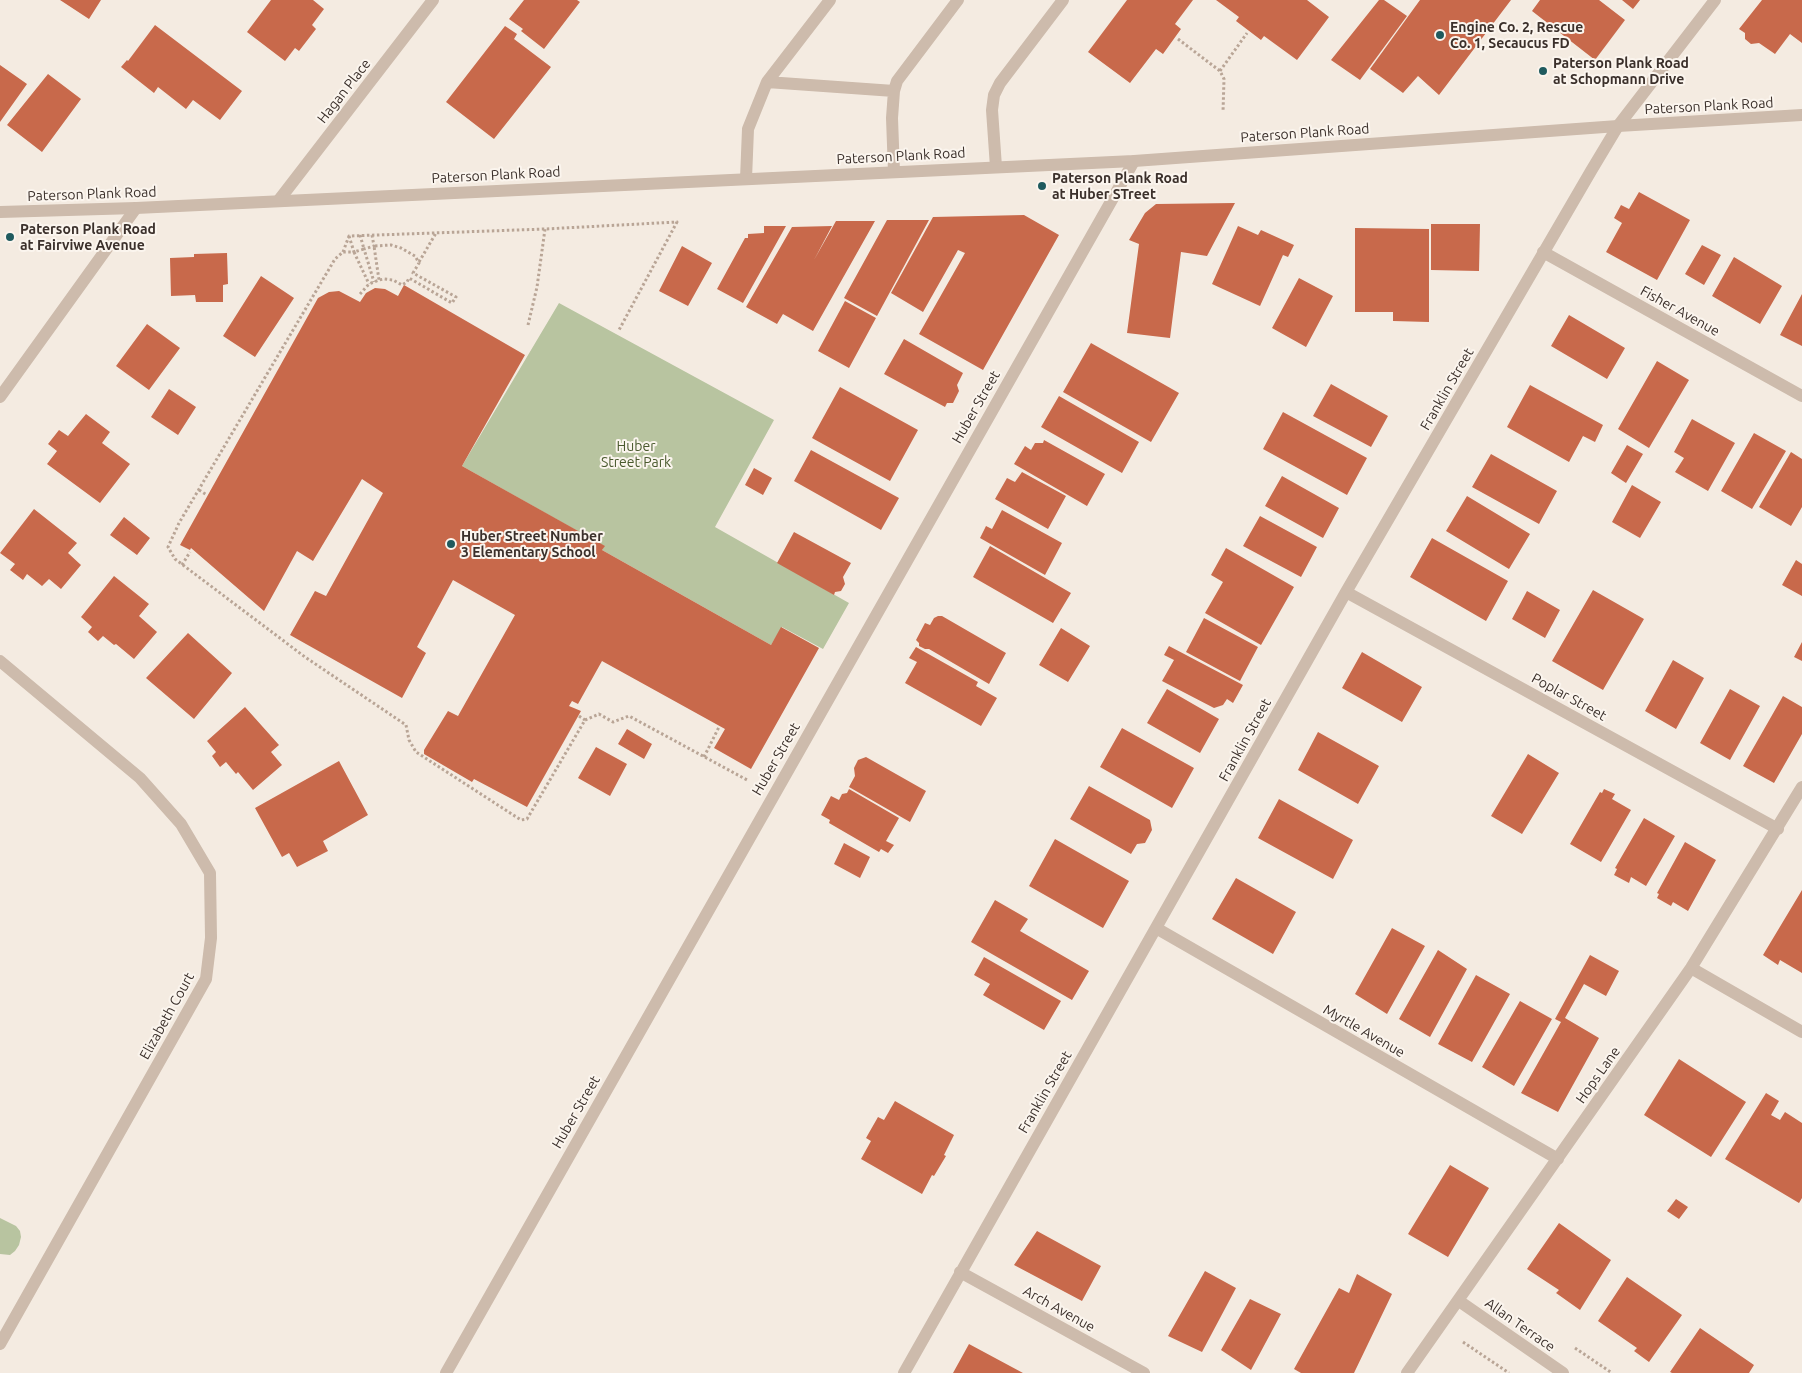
<!DOCTYPE html>
<html>
<head>
<meta charset="utf-8">
<style>
  body { margin:0 }
  canvas { display:block; background:#f4ebe1 }
</style>
</head>
<body>
<canvas width="1802" height="1373"></canvas>
<script>
const context = document.querySelector('canvas').getContext('2d');
context.lineJoin = 'round';
function paint(path, color) { context.fillStyle = color; context.fill(path, 'evenodd'); }
const shape = rows => new Path2D(rows.map(r => 'M' + r).join(''));
function stroke(path, color, width, dash) { context.strokeStyle = color; context.lineWidth = width; context.lineCap = dash ? 'butt' : 'round'; context.setLineDash(dash || []); context.stroke(path); }
function drawText(font, color, halo, rows, align = 'center') {
  context.font = font + ' Ubuntu,sans-serif'; context.lineWidth = 4; context.setLineDash([]); context.textBaseline = 'middle'; context.strokeStyle = halo; context.fillStyle = color; for (const [text, x, y, turn = 0] of rows) {
    context.save(); context.translate(x, y); context.rotate((+turn || 0) * Math.PI / 180); context.textAlign = isNaN(turn) ? turn : align; if (halo) context.strokeText(text, 0, 0); context.fillText(text, 0, 0); context.restore();
  }
}
paint(shape([
  [559,303,774,420,715,527,849,603,823,649,782,627,771,645,602,550,604,546,462,466],
  [0,1218,16,1226,20,1231,21,1237,19,1245,15,1251,10,1255,0,1254]
]), '#b8c4a0');
paint(shape([
  [60,0,101,0,89,19],
  [271,0,313,0,324,9,312,25,316,29,299,51,295,48,285,61,247,32],
  [524,0,577,0,580,2,544,49,521,31,523,29,509,19],
  [1127,0,1193,0,1175,24,1181,29,1163,54,1156,49,1130,83,1088,52],
  [1216,0,1307,0,1329,17,1297,60,1264,36,1261,40,1236,21,1239,17],
  [1379,0,1384,0,1407,16,1360,80,1331,60],
  [1420,0,1511,0,1439,95,1418,76,1403,93,1370,69],
  [1540,0,1599,0,1625,20,1595,60,1532,11],
  [1622,0,1640,0,1633,9],
  [1762,0,1802,0,1802,43,1790,34,1775,54,1759,43,1751,44,1745,39,1745,33,1739,29],
  [155,25,242,91,220,120,193,100,186,109,158,87,154,93,121,67,127,60,128,61],
  [505,26,517,34,514,39,551,67,494,139,446,102],
  [0,65,27,84,0,122],
  [48,74,81,99,42,152,7,125],
  [1639,192,1690,220,1657,280,1606,252,1622,223,1614,218,1621,205,1629,209],
  [1235,203,1207,256,1181,252,1170,338,1127,333,1139,244,1129,240,1145,213,1156,204],
  [1024,215,1059,235,983,370,919,334,965,253,958,250,923,312,891,293,933,217],
  [887,220,929,220,877,316,844,298],
  [836,221,875,221,813,331,783,314,777,324,746,307,792,227,832,226,814,260],
  [1431,224,1480,224,1479,271,1431,270],
  [764,226,786,226,743,303,717,289,745,238,748,238,748,234,764,233],
  [1238,226,1258,235,1261,230,1294,245,1288,257,1283,255,1260,306,1212,284],
  [1355,228,1429,229,1429,322,1393,321,1393,312,1355,312],
  [1702,245,1721,255,1704,285,1685,274],
  [682,246,712,263,688,306,659,291],
  [227,253,228,284,223,285,223,302,196,302,195,295,171,296,170,258,194,257,194,254],
  [1734,257,1782,286,1760,324,1712,296],
  [261,276,294,298,255,357,223,336],
  [1299,278,1333,296,1306,347,1272,328],
  [404,285,525,355,462,466,605,546,602,550,771,645,781,627,819,648,751,769,714,748,725,729,602,661,578,704,572,701,569,706,581,711,527,807,474,779,472,782,424,754,424,750,448,711,458,716,515,615,453,580,417,647,426,653,402,698,290,635,315,591,326,596,383,493,362,479,313,561,297,551,264,611,191,548,190,550,180,545,318,298,329,292,339,291,360,302,366,293,375,288,385,289,398,296],
  [1802,294,1802,346,1780,335],
  [845,301,876,318,849,368,818,351],
  [1569,315,1625,348,1607,379,1551,346],
  [147,324,180,348,149,390,116,366],
  [904,339,963,373,957,385,959,391,953,403,947,403,945,407,884,374],
  [1091,343,1179,393,1151,442,1063,392],
  [1657,361,1689,380,1649,448,1618,429],
  [1331,384,1388,416,1371,447,1313,416],
  [1530,385,1603,425,1595,442,1583,436,1569,462,1507,427],
  [840,387,918,430,890,481,812,438],
  [169,389,196,407,178,435,151,417],
  [1059,396,1139,442,1122,473,1041,427],
  [1283,412,1367,458,1347,495,1263,449],
  [86,414,110,432,102,443,130,464,100,503,47,464,57,451,48,444,59,430,68,436],
  [1692,419,1735,443,1708,491,1675,472,1684,458,1674,452],
  [1754,433,1786,451,1752,509,1721,491],
  [1044,440,1105,474,1087,506,1014,464,1025,446,1031,450,1035,443,1043,443],
  [1627,445,1643,454,1626,483,1611,473],
  [811,450,899,498,881,530,794,481],
  [1791,452,1802,459,1802,507,1791,526,1759,507],
  [1491,454,1557,491,1539,524,1472,487],
  [754,468,772,478,763,495,745,485],
  [1022,472,1066,496,1048,529,995,499,1007,478,1015,482],
  [1282,476,1339,508,1323,538,1265,506],
  [1632,485,1661,502,1640,538,1612,522],
  [1467,496,1530,534,1509,569,1446,531],
  [34,509,77,543,68,553,81,565,61,589,49,579,42,586,27,574,23,580,10,570,15,564,0,553],
  [1002,510,1062,543,1045,575,980,538,986,526,992,529],
  [1260,516,1317,547,1301,577,1243,546],
  [124,517,150,538,137,555,110,535],
  [794,532,851,563,843,577,845,584,841,591,835,592,834,595,777,563],
  [1432,538,1508,581,1486,621,1410,577],
  [990,546,1071,593,1053,623,973,577],
  [1226,548,1294,587,1261,645,1205,613,1223,582,1211,575],
  [1796,560,1802,564,1802,596,1782,585],
  [114,576,149,604,139,616,157,632,134,659,116,644,114,645,103,636,98,641,88,632,92,627,81,617],
  [1593,590,1644,619,1603,690,1552,661],
  [1527,591,1560,610,1545,638,1512,619],
  [938,616,942,616,1006,653,989,684,929,649,925,649,919,646,919,643,916,640,925,623,930,625,934,618],
  [1204,618,1258,647,1240,681,1186,652],
  [1061,628,1090,646,1068,682,1039,665],
  [188,633,232,673,194,719,146,678],
  [1802,642,1802,661,1794,657],
  [1169,646,1243,685,1233,703,1227,699,1223,705,1214,708,1162,681,1174,660,1164,655],
  [916,647,978,682,976,686,997,698,981,726,905,683,917,662,909,658],
  [1362,652,1422,687,1402,722,1342,688],
  [1673,660,1704,678,1676,729,1645,711],
  [1167,689,1219,719,1200,753,1147,723],
  [1730,689,1760,706,1730,760,1700,743],
  [1783,696,1802,707,1802,734,1774,783,1743,766],
  [245,707,279,745,271,752,282,765,253,790,238,772,236,774,226,762,220,767,212,756,216,752,207,741],
  [1122,728,1194,768,1172,808,1100,767],
  [627,729,652,744,644,759,618,744],
  [1318,732,1379,766,1358,804,1298,770],
  [596,747,627,764,610,796,578,778],
  [1528,754,1559,773,1522,834,1491,816],
  [866,757,926,791,910,822,849,787,855,776,854,768,858,760],
  [339,761,368,815,323,841,328,851,297,867,289,853,282,857,255,808],
  [1089,786,1150,820,1152,830,1145,843,1137,844,1131,854,1070,819],
  [849,789,899,818,886,841,894,845,888,853,881,849,879,852,829,823,830,820,821,815,831,796,839,800,842,794,847,793],
  [1604,789,1615,794,1612,799,1631,810,1601,862,1570,844,1600,792,1602,793],
  [1279,799,1353,840,1333,879,1258,838],
  [1644,818,1675,836,1646,886,1631,877,1629,883,1614,875,1617,869,1615,868],
  [1055,839,1129,881,1103,928,1029,886],
  [1685,842,1716,860,1688,911,1673,902,1671,906,1657,898,1659,894,1657,893],
  [844,843,870,857,860,878,834,864],
  [1236,878,1296,912,1273,954,1212,919],
  [1802,890,1802,973,1780,960,1778,965,1763,955],
  [995,900,1028,919,1020,931,1089,971,1072,1000,971,942],
  [1392,928,1425,946,1387,1014,1355,994],
  [1438,950,1467,969,1430,1037,1399,1019],
  [1590,955,1619,971,1606,996,1584,984,1565,1018,1599,1038,1558,1112,1521,1093,1561,1022,1555,1019],
  [984,957,1061,1001,1044,1030,983,995,990,984,974,975],
  [1476,975,1510,994,1472,1062,1438,1044],
  [1520,1001,1552,1019,1514,1086,1482,1067],
  [1679,1059,1746,1102,1711,1157,1644,1115],
  [1766,1093,1779,1101,1771,1115,1780,1120,1785,1112,1802,1123,1802,1198,1799,1203,1725,1159],
  [895,1101,954,1135,944,1155,946,1156,934,1176,932,1175,922,1194,861,1159,871,1141,866,1138,878,1117,884,1120],
  [1450,1165,1489,1188,1448,1257,1408,1234],
  [1676,1199,1688,1207,1679,1219,1667,1211],
  [1559,1223,1611,1260,1580,1310,1556,1293,1559,1290,1527,1269],
  [1037,1231,1101,1266,1082,1301,1014,1265],
  [1205,1271,1236,1288,1202,1352,1168,1336],
  [1357,1274,1392,1294,1354,1373,1301,1373,1294,1369,1339,1288,1349,1293],
  [1627,1277,1682,1315,1649,1362,1634,1351,1637,1348,1598,1321],
  [1250,1299,1281,1314,1251,1370,1221,1350],
  [1700,1328,1754,1365,1749,1373,1672,1373,1670,1372],
  [969,1344,1023,1373,953,1373]
]), '#c8694b');
stroke(shape([
  [1178,39,1220,71,1224,79,1223,112],
  [1220,71,1247,33],
  [360,235,364,249,354,252,369,284],
  [372,235,374,246,364,249,374,282],
  [349,236,354,252,343,252,335,259,179,523,168,547,175,559,305,657,406,725,409,740,416,752,521,820,527,819,585,720,599,714,613,722,629,716,749,781],
  [343,252,349,236,545,229,677,222,619,330],
  [419,262,436,233],
  [360,294,369,284,379,280,384,279,393,280,402,285,407,282,409,278,452,303,456,297,413,273,419,263,415,256,401,248,391,245,374,246,379,280],
  [528,325,537,287,545,229],
  [199,490,207,495],
  [182,565,190,552],
  [579,716,585,720],
  [704,757,719,727],
  [1463,1342,1509,1373],
  [1575,1348,1612,1373]
]), '#b9a596', 3, [2.5, 2.5]);
stroke(shape([
  [830,0,767,82,894,91],
  [996,167,992,110,994,95,1000,83,1063,0],
  [894,172,892,118,894,91,897,81,958,0],
  [746,179,748,129,767,82]
]), '#cdbbac', 12);
stroke(shape([
  [279,200,433,0],
  [1543,252,1802,396],
  [0,397,136,208],
  [1346,592,1778,829],
  [0,661,140,778,181,824,210,873,211,938,206,979,0,1344],
  [1156,928,1558,1159],
  [1691,968,1802,1032],
  [960,1272,1144,1373],
  [1459,1301,1563,1373],
  [446,1373,1134,161],
  [904,1373,1346,592,1591,171,1618,126,1715,0],
  [1407,1373,1691,968,1802,787]
]), '#cdbbac', 12);
stroke(shape([
  [0,212,136,208,1134,161,1618,126,1802,115]
]), '#cdbbac', 12);
for (const [x, y, r, color] of [
  [1440,35,5,"#1f5a5e"],
  [1543,71,5,"#1f5a5e"],
  [1042,186,5,"#1f5a5e"],
  [10,237,5,"#1f5a5e"],
  [451,544,5,"#1f5a5e"]
]) { const dot = new Path2D(); dot.arc(x, y, r, 0, 2 * Math.PI); context.fillStyle = color; context.fill(dot); stroke(dot, '#fbf5ee', 2); }
drawText('bold 14px', '#3b302b', '#fbf5ee', [
  ["Engine Co. 2, Rescue",1450,27],
  ["Co. 1, Secaucus FD",1450,43],
  ["Paterson Plank Road",1553,63],
  ["at Schopmann Drive",1553,79],
  ["Paterson Plank Road",1052,178],
  ["at Huber STreet",1052,194],
  ["Paterson Plank Road",20,229],
  ["at Fairviwe Avenue",20,245],
  ["Huber Street Number",461,536],
  ["3 Elementary School",461,552]
], 'left');
drawText('14px', '#3b302b', '#fbf5ee', [
  ["Hagan Place",344,91,-52],
  ["Paterson Plank Road",1709,106,-3],
  ["Paterson Plank Road",1305,133,-4],
  ["Paterson Plank Road",901,156,-3],
  ["Paterson Plank Road",496,175,-3],
  ["Paterson Plank Road",92,194,-2],
  ["Fisher Avenue",1680,311,29],
  ["Franklin Street",1447,389,-60],
  ["Huber Street",976,407,-60],
  ["Poplar Street",1569,697,29],
  ["Franklin Street",1245,740,-61],
  ["Huber Street",776,759,-60],
  ["Elizabeth Court",167,1016,-61],
  ["Myrtle Avenue",1364,1031,30],
  ["Hops Lane",1598,1075,-55],
  ["Franklin Street",1045,1092,-60],
  ["Huber Street",576,1112,-60],
  ["Arch Avenue",1059,1309,29],
  ["Allan Terrace",1520,1325,35]
]);
drawText('14px', '#4a5a2e', '#fbf5ee', [
  ["Huber",636,446],
  ["Street Park",636,462]
]);
</script>
</body>
</html>
